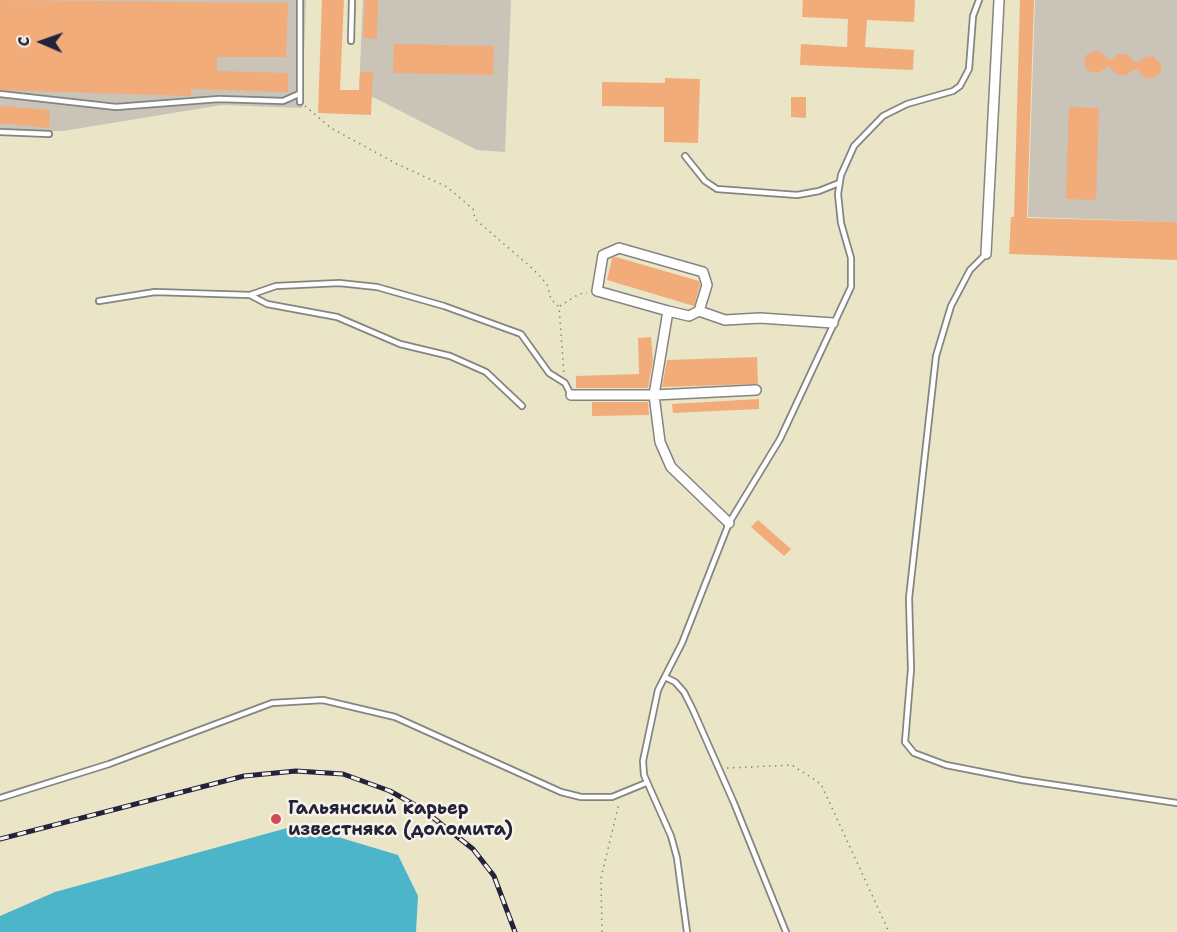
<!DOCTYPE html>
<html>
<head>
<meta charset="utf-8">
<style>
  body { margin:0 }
  #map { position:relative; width:1177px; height:932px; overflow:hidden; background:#eae5c7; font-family:"Shantell Sans",sans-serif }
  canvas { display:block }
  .north { position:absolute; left:12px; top:12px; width:60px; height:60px; -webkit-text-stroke:4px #f7f3e8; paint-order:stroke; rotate:272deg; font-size:16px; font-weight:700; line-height:24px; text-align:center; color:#22223b }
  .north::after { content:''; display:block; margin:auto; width:21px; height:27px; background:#22223b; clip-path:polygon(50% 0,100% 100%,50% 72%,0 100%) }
</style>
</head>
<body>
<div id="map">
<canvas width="1177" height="932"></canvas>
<div class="north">С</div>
</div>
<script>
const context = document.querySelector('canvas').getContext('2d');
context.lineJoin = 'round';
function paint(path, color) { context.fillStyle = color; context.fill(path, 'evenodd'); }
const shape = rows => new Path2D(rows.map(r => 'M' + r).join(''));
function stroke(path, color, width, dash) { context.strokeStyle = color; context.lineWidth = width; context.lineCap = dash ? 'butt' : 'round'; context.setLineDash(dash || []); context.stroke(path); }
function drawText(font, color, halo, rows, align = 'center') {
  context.font = font + ' "Shantell Sans",sans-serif'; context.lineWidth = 5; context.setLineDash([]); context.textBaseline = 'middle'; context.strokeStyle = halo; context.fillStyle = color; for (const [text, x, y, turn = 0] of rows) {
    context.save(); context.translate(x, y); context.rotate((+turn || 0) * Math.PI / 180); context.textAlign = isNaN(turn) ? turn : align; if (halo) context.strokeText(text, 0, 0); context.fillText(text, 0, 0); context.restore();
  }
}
paint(shape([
  [0,0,306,0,302,108,222,105,63,131,0,131],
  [363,0,511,0,505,152,477,150,359,90],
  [1035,0,1177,0,1177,222,1028,217]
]), '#c9c3b8');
paint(shape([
  [298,825,398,855,418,896,416,932,0,932,0,916,55,892]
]), '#4cb5ca');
paint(shape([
  [0,0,288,3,286,57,217,57,217,71,288,73,288,92,191,89,191,96,0,90],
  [322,0,344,0,340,90,359,90,360,72,373,72,371,115,318,113],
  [365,0,378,0,377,39,363,38],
  [803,0,915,0,914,22,867,20,865,47,914,50,913,70,800,65,801,44,847,47,848,19,802,17],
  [1020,0,1034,0,1027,218,1177,222,1177,260,1009,254,1011,217,1014,217],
  [394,44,494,46,493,75,393,73],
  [1094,51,1102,53,1110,61,1118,54,1126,54,1137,63,1146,57,1153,56,1161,64,1161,72,1152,79,1144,77,1136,69,1124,76,1116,74,1109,66,1100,72,1093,73,1086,69,1084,61,1087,54],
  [665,78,700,79,698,143,664,142,664,107,602,106,602,82,665,83],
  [791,97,806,97,806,118,791,117],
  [0,106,50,110,49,128,0,123],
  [1069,107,1099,108,1096,200,1066,199],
  [616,257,699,281,700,285,694,306,607,280,612,258],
  [651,337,653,360,648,388,576,388,576,376,639,374,638,338],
  [757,357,758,384,662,387,667,360],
  [759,399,759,409,673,413,672,404],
  [592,402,648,402,649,415,592,416],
  [758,520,791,549,784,556,751,527]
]), '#f1ac7a');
const service = shape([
  [351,41,352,0],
  [0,94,116,107,219,99,283,101,299,94],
  [300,102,300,0],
  [0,132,49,134],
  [685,156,705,181,717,189,797,195,819,191,839,183],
  [986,254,970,270,951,306,936,356,909,598,911,669,905,742,914,753,946,765,1022,780,1177,803],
  [250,295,267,304,337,317,400,344,450,356,486,372,522,406],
  [99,301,155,292,250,295,276,286,339,283,377,287,444,306,521,334,549,373,565,383,571,395],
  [665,677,675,682,684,692,693,710,734,803,786,932],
  [0,798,109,764,272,703,323,700,395,717,561,792,581,797,612,797,646,783],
  [687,932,677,858,671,836,644,775,643,761,658,690,682,643,729,523,780,439,851,287,851,258,841,223,838,194,841,175,854,146,883,116,907,104,953,91,960,86,969,69,973,16,979,0]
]);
const minor = shape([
  [986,254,999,0],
  [668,311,597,291,603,255,619,248,703,272,707,285,699,311,689,316,668,311,654,395,756,390],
  [699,311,725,320,760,318,833,323],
  [571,395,654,395,660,442,671,467,729,523]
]);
stroke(service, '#868481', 8);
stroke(minor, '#868481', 12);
stroke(shape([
  [305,106,331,128,397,164,447,187,473,209,475,219,533,269,547,284,551,299,559,307,564,374],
  [560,306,579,294,587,293],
  [727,768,792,765,821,784,889,932],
  [602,932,601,878,619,803]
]), '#868481', 1.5, [1.5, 4.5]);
stroke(service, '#fff', 4.5);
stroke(minor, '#fff', 9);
const rail = shape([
  [0,839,244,776,296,771,343,774,390,791,422,809,473,849,494,876,515,932]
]);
stroke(rail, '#22223b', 5);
stroke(rail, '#f7f3e8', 3, [9]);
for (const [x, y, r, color] of [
  [276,819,6,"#d1495b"]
]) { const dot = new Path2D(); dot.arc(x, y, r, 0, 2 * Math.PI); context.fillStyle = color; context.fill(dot); stroke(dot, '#f7f3e8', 2); }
drawText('bold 18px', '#22223b', '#f7f3e8', [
  ["Гальянский карьер",288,809],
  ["известняка (доломита)",288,830]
], 'left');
</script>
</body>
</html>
